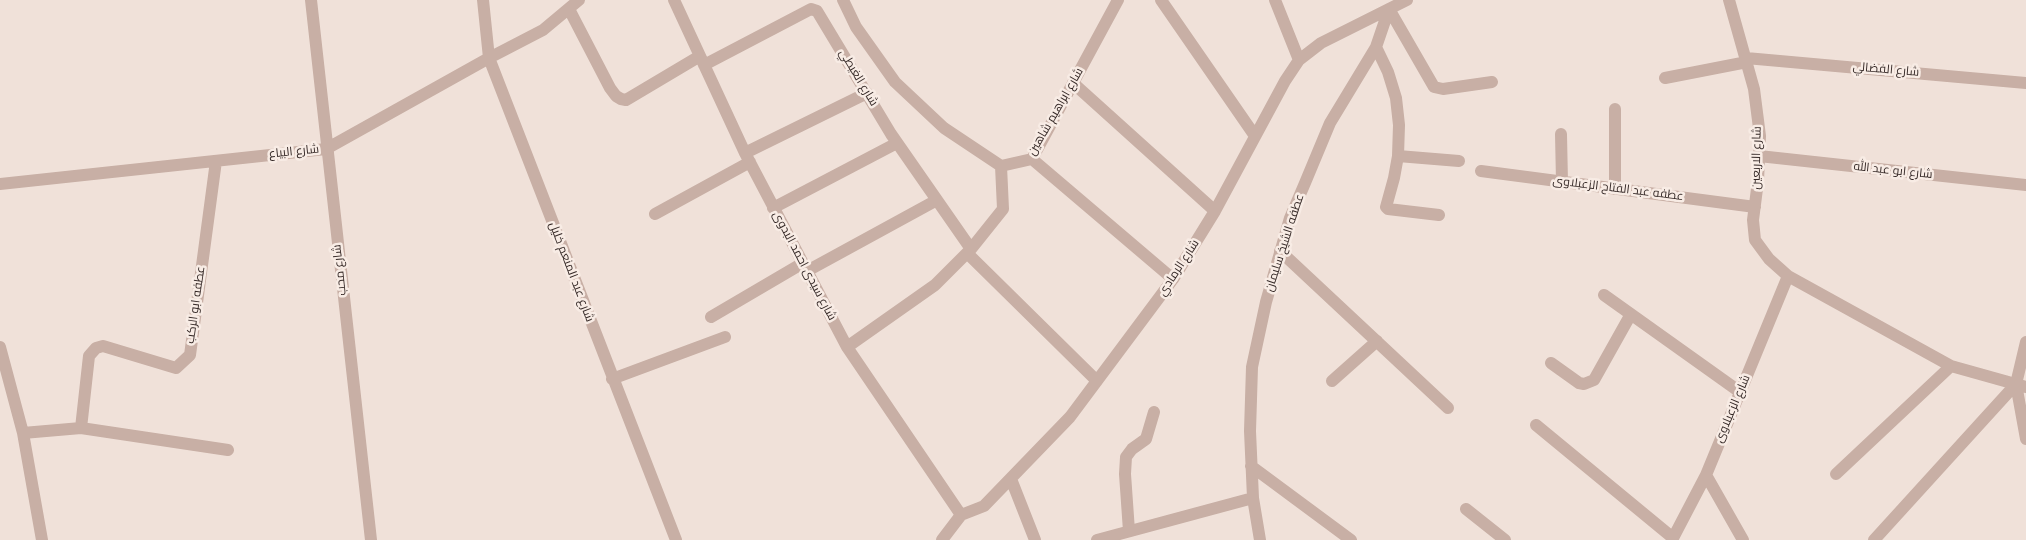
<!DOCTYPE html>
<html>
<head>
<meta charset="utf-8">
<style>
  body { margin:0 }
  canvas { display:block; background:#f0e1d9 }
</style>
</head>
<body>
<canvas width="2026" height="540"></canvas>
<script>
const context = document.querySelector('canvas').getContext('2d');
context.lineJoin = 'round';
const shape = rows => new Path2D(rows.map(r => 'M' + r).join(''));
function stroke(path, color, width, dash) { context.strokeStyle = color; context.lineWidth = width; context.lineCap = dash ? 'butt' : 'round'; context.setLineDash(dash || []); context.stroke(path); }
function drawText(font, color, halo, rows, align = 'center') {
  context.font = font + ' Poppins,Cairo,sans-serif'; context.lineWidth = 5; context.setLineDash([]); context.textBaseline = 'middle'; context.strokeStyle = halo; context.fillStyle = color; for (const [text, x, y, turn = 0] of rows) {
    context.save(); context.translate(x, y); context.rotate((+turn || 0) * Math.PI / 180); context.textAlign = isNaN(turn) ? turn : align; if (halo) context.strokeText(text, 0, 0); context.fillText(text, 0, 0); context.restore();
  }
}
stroke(shape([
  [311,0,371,540],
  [483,0,489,58,676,540],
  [674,0,745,153,847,347,961,515],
  [843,0,856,27,895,82,944,128,1001,166],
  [1161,0,1255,136],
  [1275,0,1299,60],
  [1729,0,1754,89,1760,136,1758,181,1753,220,1755,240,1769,259,1788,276,1951,366,2026,387],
  [569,9,610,88,616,96,621,99,626,100,700,56],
  [1389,9,1434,87,1443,89,1492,82],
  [1376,47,1388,72,1396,98,1399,125,1398,156,1394,178,1386,207,1388,209,1439,215],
  [1746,58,2026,83],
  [704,65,811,9,817,11,891,134,971,249],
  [1665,78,1747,62],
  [1073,83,1215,211],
  [1615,109,1615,189],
  [1561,134,1562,182],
  [745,153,867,93],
  [1398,156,1459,161],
  [1759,156,2026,185],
  [1032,159,1173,279],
  [1481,171,1755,207],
  [0,184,326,149,489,58,543,30,579,0],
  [773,208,897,143],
  [655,214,750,162],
  [1280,251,1448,408],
  [967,253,1097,381],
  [807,271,937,200],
  [1604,295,1740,392],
  [711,317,803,263],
  [2026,342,2016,384,2026,439],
  [0,347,23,433,42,540],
  [847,347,935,285,971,249,1003,209,1001,166,1032,159,1118,0],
  [1551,363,1579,383,1584,384,1594,380,1631,314],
  [612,379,725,337],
  [1332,381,1377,341],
  [1536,425,1673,538],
  [81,428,89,356,96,348,103,346,176,368,190,355,216,161],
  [23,433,81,428,228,450],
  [1251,466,1351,540],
  [1836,474,1951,366],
  [1706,475,1743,540],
  [1011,479,1035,540],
  [1466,509,1505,540],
  [1129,531,1125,474,1126,457,1132,449,1146,439,1154,412],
  [942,540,961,515,984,506,1070,417,1173,279,1215,211,1285,81,1299,60,1321,43,1407,0],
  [1097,540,1253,498],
  [1260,540,1253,498,1250,431,1252,367,1266,302,1290,218,1305,183,1330,123,1376,47,1389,9],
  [1672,540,1706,475,1788,276],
  [1874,540,2016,384]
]), '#c8afa5', 12);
drawText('12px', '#342826', '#f8ece5', [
  ["شارع الفضالي",1886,70,5],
  ["شارع الغيطي",858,78,59],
  ["شارع ابراهيم شاهين",1056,112,-60],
  ["شارع البياع",294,152,-6],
  ["شارع الاربعين",1757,158,-89],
  ["شارع ابو عبد الله",1893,171,6],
  ["عطفه عبد الفتاح الزعبلاوى",1618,189,7],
  ["عطفه الشيخ سليمان",1285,243,-72],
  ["شارع سيدى احمد البدوى",804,266,62],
  ["شارع الرمادي",1179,268,-57],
  ["شارع محب",340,270,-96],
  ["شارع عبد المنعم خليل",571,272,69],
  ["عطفه ابو الركب",196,305,-82],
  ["شارع الزعبلاوى",1733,409,-67]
]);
</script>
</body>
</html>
